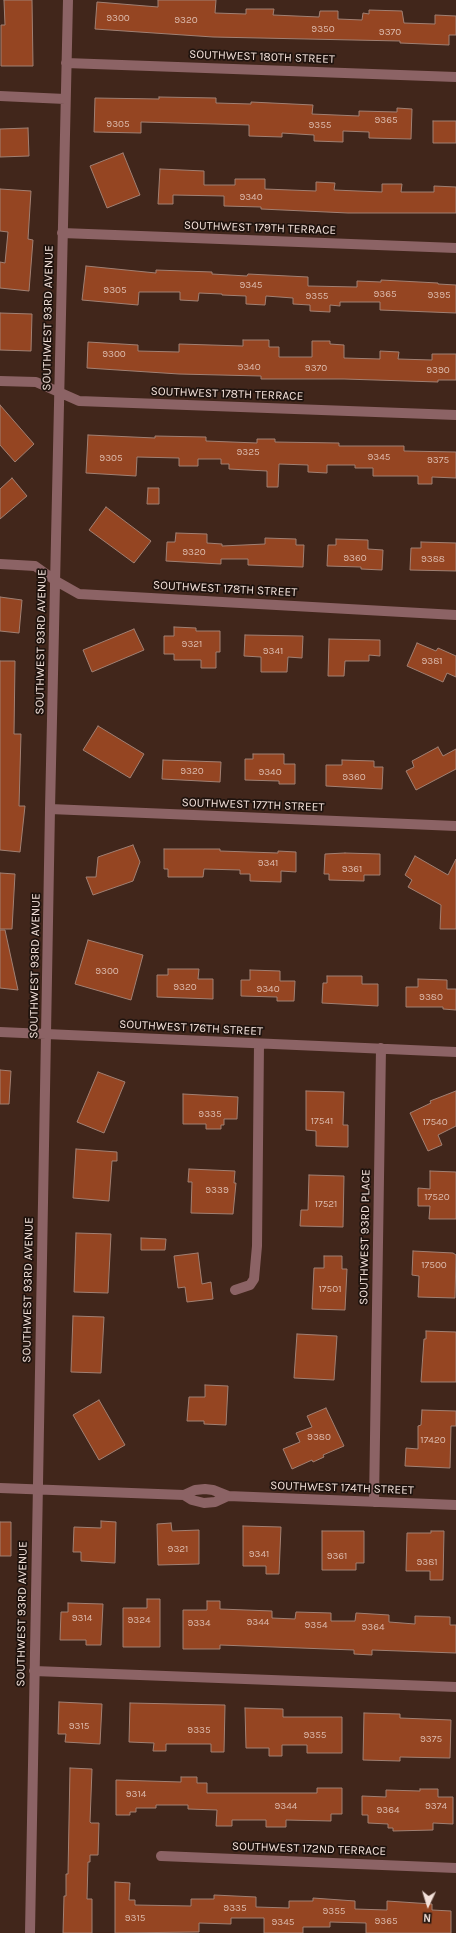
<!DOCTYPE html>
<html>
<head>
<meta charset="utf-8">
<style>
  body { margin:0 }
  #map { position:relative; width:456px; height:1933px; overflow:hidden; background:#41261b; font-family:Karla,sans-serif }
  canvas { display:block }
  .north { position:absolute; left:408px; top:1885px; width:40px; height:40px; -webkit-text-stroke:3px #1f130e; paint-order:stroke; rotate:184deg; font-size:11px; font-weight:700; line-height:16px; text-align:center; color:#f3e1da }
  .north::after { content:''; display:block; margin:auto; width:14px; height:18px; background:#f3e1da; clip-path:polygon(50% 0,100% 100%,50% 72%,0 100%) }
</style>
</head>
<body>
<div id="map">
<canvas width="456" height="1933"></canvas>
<div class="north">N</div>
</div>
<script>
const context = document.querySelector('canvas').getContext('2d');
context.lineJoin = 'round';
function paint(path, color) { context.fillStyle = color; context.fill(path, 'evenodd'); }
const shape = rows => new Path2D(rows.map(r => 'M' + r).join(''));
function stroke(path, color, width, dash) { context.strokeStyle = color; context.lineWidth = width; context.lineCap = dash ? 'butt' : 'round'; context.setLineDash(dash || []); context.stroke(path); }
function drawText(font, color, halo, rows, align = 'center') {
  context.font = font + ' Karla,sans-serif'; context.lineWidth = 3.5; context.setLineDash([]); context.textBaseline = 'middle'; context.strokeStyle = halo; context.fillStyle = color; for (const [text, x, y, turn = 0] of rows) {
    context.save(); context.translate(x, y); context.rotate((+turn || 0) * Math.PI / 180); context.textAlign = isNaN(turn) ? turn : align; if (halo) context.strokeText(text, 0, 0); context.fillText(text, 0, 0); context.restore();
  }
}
const building = shape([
  [4,0,32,0,33,66,1,66,1,25,5,25,4,0],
  [158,0,216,0,215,13,246,14,246,9,274,9,273,15,319,17,320,11,338,11,338,19,362,20,363,13,369,14,369,10,402,11,404,23,435,24,435,15,456,16,456,35,449,35,449,45,400,43,400,41,213,37,95,29,97,2,158,7,158,0],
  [159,97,216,98,216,103,251,104,251,102,313,105,312,114,359,116,359,111,397,112,397,108,412,109,411,139,369,138,369,132,343,131,343,142,314,141,314,135,282,133,282,137,249,136,249,125,215,124,141,122,141,133,94,132,95,98,159,99,159,97],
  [433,121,456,121,456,143,433,143,433,121],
  [28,128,29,156,0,157,0,129,28,128],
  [123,153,140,195,107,208,90,166,123,153],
  [160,169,204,171,204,185,235,185,235,179,265,179,265,189,316,191,316,182,335,183,334,190,382,192,382,184,402,184,401,192,434,192,434,186,456,187,456,213,348,213,261,209,261,207,224,206,224,196,173,195,173,204,158,204,160,169],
  [0,189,31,191,28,239,33,240,29,291,0,288,0,262,5,263,8,232,0,231,0,189],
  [86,266,156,273,156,270,212,272,212,274,247,276,248,274,308,277,308,286,357,287,357,281,381,282,381,280,438,283,438,284,456,285,456,313,380,310,380,302,340,302,340,306,330,305,330,312,310,311,310,305,293,304,293,298,266,296,265,305,246,304,246,296,222,295,222,294,199,293,198,301,180,300,180,292,139,292,138,305,82,300,86,266],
  [0,313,32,314,31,351,0,350,0,313],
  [243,340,269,340,269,347,279,347,279,357,312,357,312,341,330,341,330,344,344,345,344,358,380,359,380,351,399,352,398,359,432,360,432,354,456,354,456,380,438,380,438,382,344,379,261,379,261,376,179,374,87,368,88,342,138,345,138,351,179,352,179,344,243,346,243,340],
  [0,405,34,444,15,462,0,445,0,405],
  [88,435,155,438,155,436,206,437,206,441,257,443,257,439,275,439,275,442,339,443,339,446,404,446,404,451,456,452,456,478,432,477,432,484,418,484,418,476,373,476,373,468,355,468,355,465,327,465,327,473,308,472,308,465,279,464,278,487,267,487,267,471,229,469,229,464,221,464,221,459,198,459,198,466,179,466,179,458,137,457,136,476,86,473,88,435],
  [12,478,27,496,0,519,0,489,12,478],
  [148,488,159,488,159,504,147,504,148,488],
  [106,507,151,541,134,563,89,530,106,507],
  [176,533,207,534,207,543,222,544,222,546,265,544,265,538,296,539,296,545,304,545,303,567,248,565,248,559,221,559,221,564,166,561,167,542,175,542,176,533],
  [336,539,368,540,368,549,383,550,382,570,361,569,361,567,327,566,328,545,336,545,336,539],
  [421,542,456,543,456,571,410,570,411,548,421,548,421,542],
  [0,597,22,600,19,633,0,631,0,597],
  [174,627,196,628,196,631,220,631,220,652,216,652,216,668,201,668,201,660,174,660,174,654,164,654,164,636,174,636,174,627],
  [134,629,144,650,92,672,83,650,134,629],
  [245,635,303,636,302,658,288,657,287,672,261,672,261,657,244,656,245,635],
  [329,639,380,640,380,656,369,655,369,661,345,661,344,676,328,676,329,639],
  [417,643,436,651,438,648,456,656,456,677,447,673,443,682,407,666,417,643],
  [0,661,15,661,14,734,21,734,19,806,25,806,20,852,0,850,0,661],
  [98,726,144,754,130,778,83,750,98,726],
  [438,747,443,756,456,749,456,769,416,790,406,771,414,767,412,761,438,747],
  [253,754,284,754,284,764,295,764,295,784,279,784,279,781,245,780,245,759,253,759,253,754],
  [163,760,221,762,220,782,162,779,163,760],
  [342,760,374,761,374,767,383,767,382,789,326,786,326,765,342,765,342,760],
  [133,845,140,862,133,881,93,895,86,877,96,877,98,857,133,845],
  [164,849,220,849,220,851,278,853,278,851,296,852,296,872,281,871,281,882,250,881,250,874,240,874,240,870,204,869,203,877,168,877,168,869,164,869,164,849],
  [345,853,380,854,380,875,364,875,364,881,329,880,329,874,324,874,325,854,345,853],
  [415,856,448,875,456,859,456,929,440,929,441,905,408,887,412,880,405,875,415,856],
  [0,873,15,874,12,929,0,929,0,873],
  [0,930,5,930,18,990,0,988,0,930],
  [88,940,143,955,131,1000,75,984,88,940],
  [168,969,199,969,198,979,213,979,213,999,157,997,157,975,168,975,168,969],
  [250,970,280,971,280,981,295,981,294,1001,277,1001,277,997,241,996,241,980,250,980,250,970],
  [327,976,362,976,362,984,378,984,378,1006,322,1003,323,983,327,983,327,976],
  [418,979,447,980,447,989,456,989,456,1010,443,1009,443,1007,406,1007,406,987,418,987,418,979],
  [0,1070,11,1071,9,1104,0,1104,0,1070],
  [98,1072,125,1082,104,1133,77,1122,98,1072],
  [306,1091,344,1092,343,1125,348,1125,348,1147,316,1146,316,1131,306,1130,306,1091],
  [456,1091,456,1126,438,1135,442,1145,428,1151,410,1113,431,1103,430,1101,456,1091],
  [183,1094,238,1097,237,1119,224,1119,224,1125,221,1125,221,1129,206,1129,206,1124,183,1124,183,1094],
  [76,1149,117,1152,117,1161,112,1161,109,1201,73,1198,76,1149],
  [189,1169,235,1171,234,1183,236,1183,233,1214,191,1213,192,1182,188,1182,189,1169],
  [430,1171,456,1172,456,1219,429,1219,430,1206,418,1206,418,1188,430,1189,430,1171],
  [309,1175,344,1176,343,1227,300,1226,301,1210,308,1210,309,1175],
  [76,1233,111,1234,108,1293,74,1292,76,1233],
  [141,1238,166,1239,165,1250,141,1250,141,1238],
  [413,1251,453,1253,456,1255,455,1298,418,1297,419,1276,412,1275,413,1251],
  [198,1253,202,1284,211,1282,213,1299,187,1302,185,1287,178,1288,174,1256,198,1253],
  [324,1256,342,1256,342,1269,347,1269,345,1310,312,1309,314,1268,324,1268,324,1256],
  [73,1316,104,1317,101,1373,71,1372,73,1316],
  [426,1331,456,1332,456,1382,421,1382,424,1339,426,1339,426,1331],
  [297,1334,337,1336,334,1380,294,1378,297,1334],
  [205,1385,228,1386,226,1425,204,1424,204,1421,187,1421,189,1397,205,1397,205,1385],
  [99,1400,125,1445,99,1460,73,1415,99,1400],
  [326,1408,344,1446,323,1455,324,1457,313,1462,312,1460,292,1469,283,1449,300,1442,296,1433,312,1427,307,1416,326,1408],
  [422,1410,456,1411,456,1426,451,1426,450,1468,405,1466,406,1448,418,1449,418,1426,421,1425,422,1410],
  [101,1521,116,1522,115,1563,81,1561,81,1552,73,1552,74,1527,101,1528,101,1521],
  [0,1522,11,1522,11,1556,0,1556,0,1522],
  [171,1523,172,1531,199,1530,199,1564,158,1565,157,1524,171,1523],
  [243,1526,281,1527,279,1574,266,1574,266,1566,243,1566,243,1526],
  [322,1531,364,1531,364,1563,356,1563,356,1570,322,1570,322,1531],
  [431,1531,444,1531,443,1580,430,1580,430,1571,406,1571,407,1533,431,1533,431,1531],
  [147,1599,160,1599,160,1647,123,1647,123,1608,147,1608,147,1599],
  [207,1601,220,1601,220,1609,272,1611,272,1618,295,1619,296,1612,331,1613,331,1621,355,1621,356,1613,389,1615,389,1622,415,1624,415,1616,450,1617,450,1625,456,1625,456,1653,372,1650,372,1655,354,1654,354,1650,220,1645,220,1649,183,1649,183,1610,207,1610,207,1601],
  [68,1603,103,1604,101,1645,86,1645,86,1640,60,1640,61,1612,68,1612,68,1603],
  [59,1702,102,1704,100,1744,65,1742,66,1734,58,1734,59,1702],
  [130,1703,225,1705,224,1752,211,1752,211,1744,166,1744,166,1751,153,1751,154,1743,129,1742,130,1703],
  [245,1708,283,1709,283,1717,342,1717,342,1753,307,1753,307,1745,282,1745,282,1756,269,1756,269,1748,246,1748,245,1708],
  [364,1713,400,1714,400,1718,451,1720,450,1758,400,1757,400,1761,363,1760,364,1713],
  [70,1768,92,1769,90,1822,91,1823,99,1823,98,1855,90,1855,90,1862,88,1862,87,1899,92,1899,92,1933,63,1933,64,1896,66,1896,66,1874,68,1874,70,1768],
  [181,1777,197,1777,197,1783,207,1783,207,1793,317,1793,317,1788,342,1788,342,1814,331,1814,331,1821,286,1820,286,1827,266,1827,266,1820,232,1820,232,1826,216,1826,217,1810,188,1809,188,1805,156,1805,156,1808,136,1808,136,1812,130,1812,130,1815,116,1815,116,1780,181,1782,181,1777],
  [420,1789,438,1789,438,1797,453,1797,453,1824,433,1823,433,1830,393,1831,393,1828,388,1828,388,1824,368,1823,368,1815,362,1815,362,1796,386,1797,386,1790,420,1791,420,1789],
  [115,1882,130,1883,129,1900,135,1900,135,1905,191,1906,191,1899,214,1899,214,1895,256,1897,256,1907,289,1908,289,1901,313,1901,313,1898,355,1901,355,1909,387,1910,387,1901,432,1904,432,1910,451,1911,451,1933,366,1933,366,1923,330,1922,330,1927,303,1927,303,1933,264,1933,264,1918,231,1918,231,1924,199,1923,199,1932,115,1933,115,1882]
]);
paint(building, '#954522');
stroke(building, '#a18073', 1);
stroke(shape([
  [66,63,456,77],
  [0,96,65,99],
  [62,233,456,248],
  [0,381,36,382,79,401,456,415],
  [0,564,35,566,56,581,79,594,456,615],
  [50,809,456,826],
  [0,1032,456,1052],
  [235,1290,250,1285,254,1279,257,1246,259,1044],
  [0,1488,184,1495,195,1490,205,1489,213,1490,228,1496,456,1505],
  [184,1495,192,1500,204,1503,215,1502,228,1496],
  [374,1502,381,1048],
  [34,1671,456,1687],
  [161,1856,456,1868],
  [30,1933,50,809,68,0]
]), '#8c6365', 10);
drawText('10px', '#dcbaac', null, [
  ["9300",118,18],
  ["9320",186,20],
  ["9350",323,29],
  ["9370",390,32],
  ["9365",386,120],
  ["9305",118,124],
  ["9355",320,125],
  ["9340",251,197],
  ["9345",251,285],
  ["9305",115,290],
  ["9365",385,294],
  ["9395",439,295],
  ["9355",317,296],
  ["9300",114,354],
  ["9340",249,367],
  ["9370",316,368],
  ["9390",438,370],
  ["9325",248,452],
  ["9345",379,457],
  ["9305",111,458],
  ["9375",438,460],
  ["9320",194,552],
  ["9360",355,558],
  ["9388",433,559],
  ["9321",192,644],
  ["9341",273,651],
  ["9381",432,661],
  ["9320",192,771],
  ["9340",270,772],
  ["9360",354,777],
  ["9341",268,863],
  ["9361",352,869],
  ["9300",107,971],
  ["9320",185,987],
  ["9340",268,989],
  ["9380",431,997],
  ["9335",210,1114],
  ["17541",322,1121],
  ["17540",435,1122],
  ["9339",217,1190],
  ["17520",437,1197],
  ["17521",326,1204],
  ["17500",434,1265],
  ["17501",330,1289],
  ["9380",319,1437],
  ["17420",433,1440],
  ["9321",178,1549],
  ["9341",259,1554],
  ["9361",337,1556],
  ["9381",427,1562],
  ["9314",82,1618],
  ["9324",139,1620],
  ["9344",258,1622],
  ["9334",199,1623],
  ["9354",316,1625],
  ["9364",373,1627],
  ["9315",79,1726],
  ["9335",199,1730],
  ["9355",315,1735],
  ["9375",431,1739],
  ["9314",136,1794],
  ["9344",286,1806],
  ["9374",436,1806],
  ["9364",388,1810],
  ["9335",235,1908],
  ["9355",334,1911],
  ["9315",135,1918],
  ["9365",386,1921],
  ["9345",283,1922]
]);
drawText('12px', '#f3e1da', '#1f130e', [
  ["SOUTHWEST 180TH STREET",262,57,2],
  ["SOUTHWEST 179TH TERRACE",260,228,2],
  ["SOUTHWEST 93RD AVENUE",48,318,-89],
  ["SOUTHWEST 178TH TERRACE",227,394,2],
  ["SOUTHWEST 178TH STREET",225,589,3],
  ["SOUTHWEST 93RD AVENUE",41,642,-89],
  ["SOUTHWEST 177TH STREET",253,805,2],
  ["SOUTHWEST 93RD AVENUE",35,966,-89],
  ["SOUTHWEST 176TH STREET",191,1028,3],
  ["SOUTHWEST 93RD PLACE",365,1237,-89],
  ["SOUTHWEST 93RD AVENUE",28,1290,-89],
  ["SOUTHWEST 174TH STREET",342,1488,2],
  ["SOUTHWEST 93RD AVENUE",22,1614,-89],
  ["SOUTHWEST 172ND TERRACE",309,1849,2]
]);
</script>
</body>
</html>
